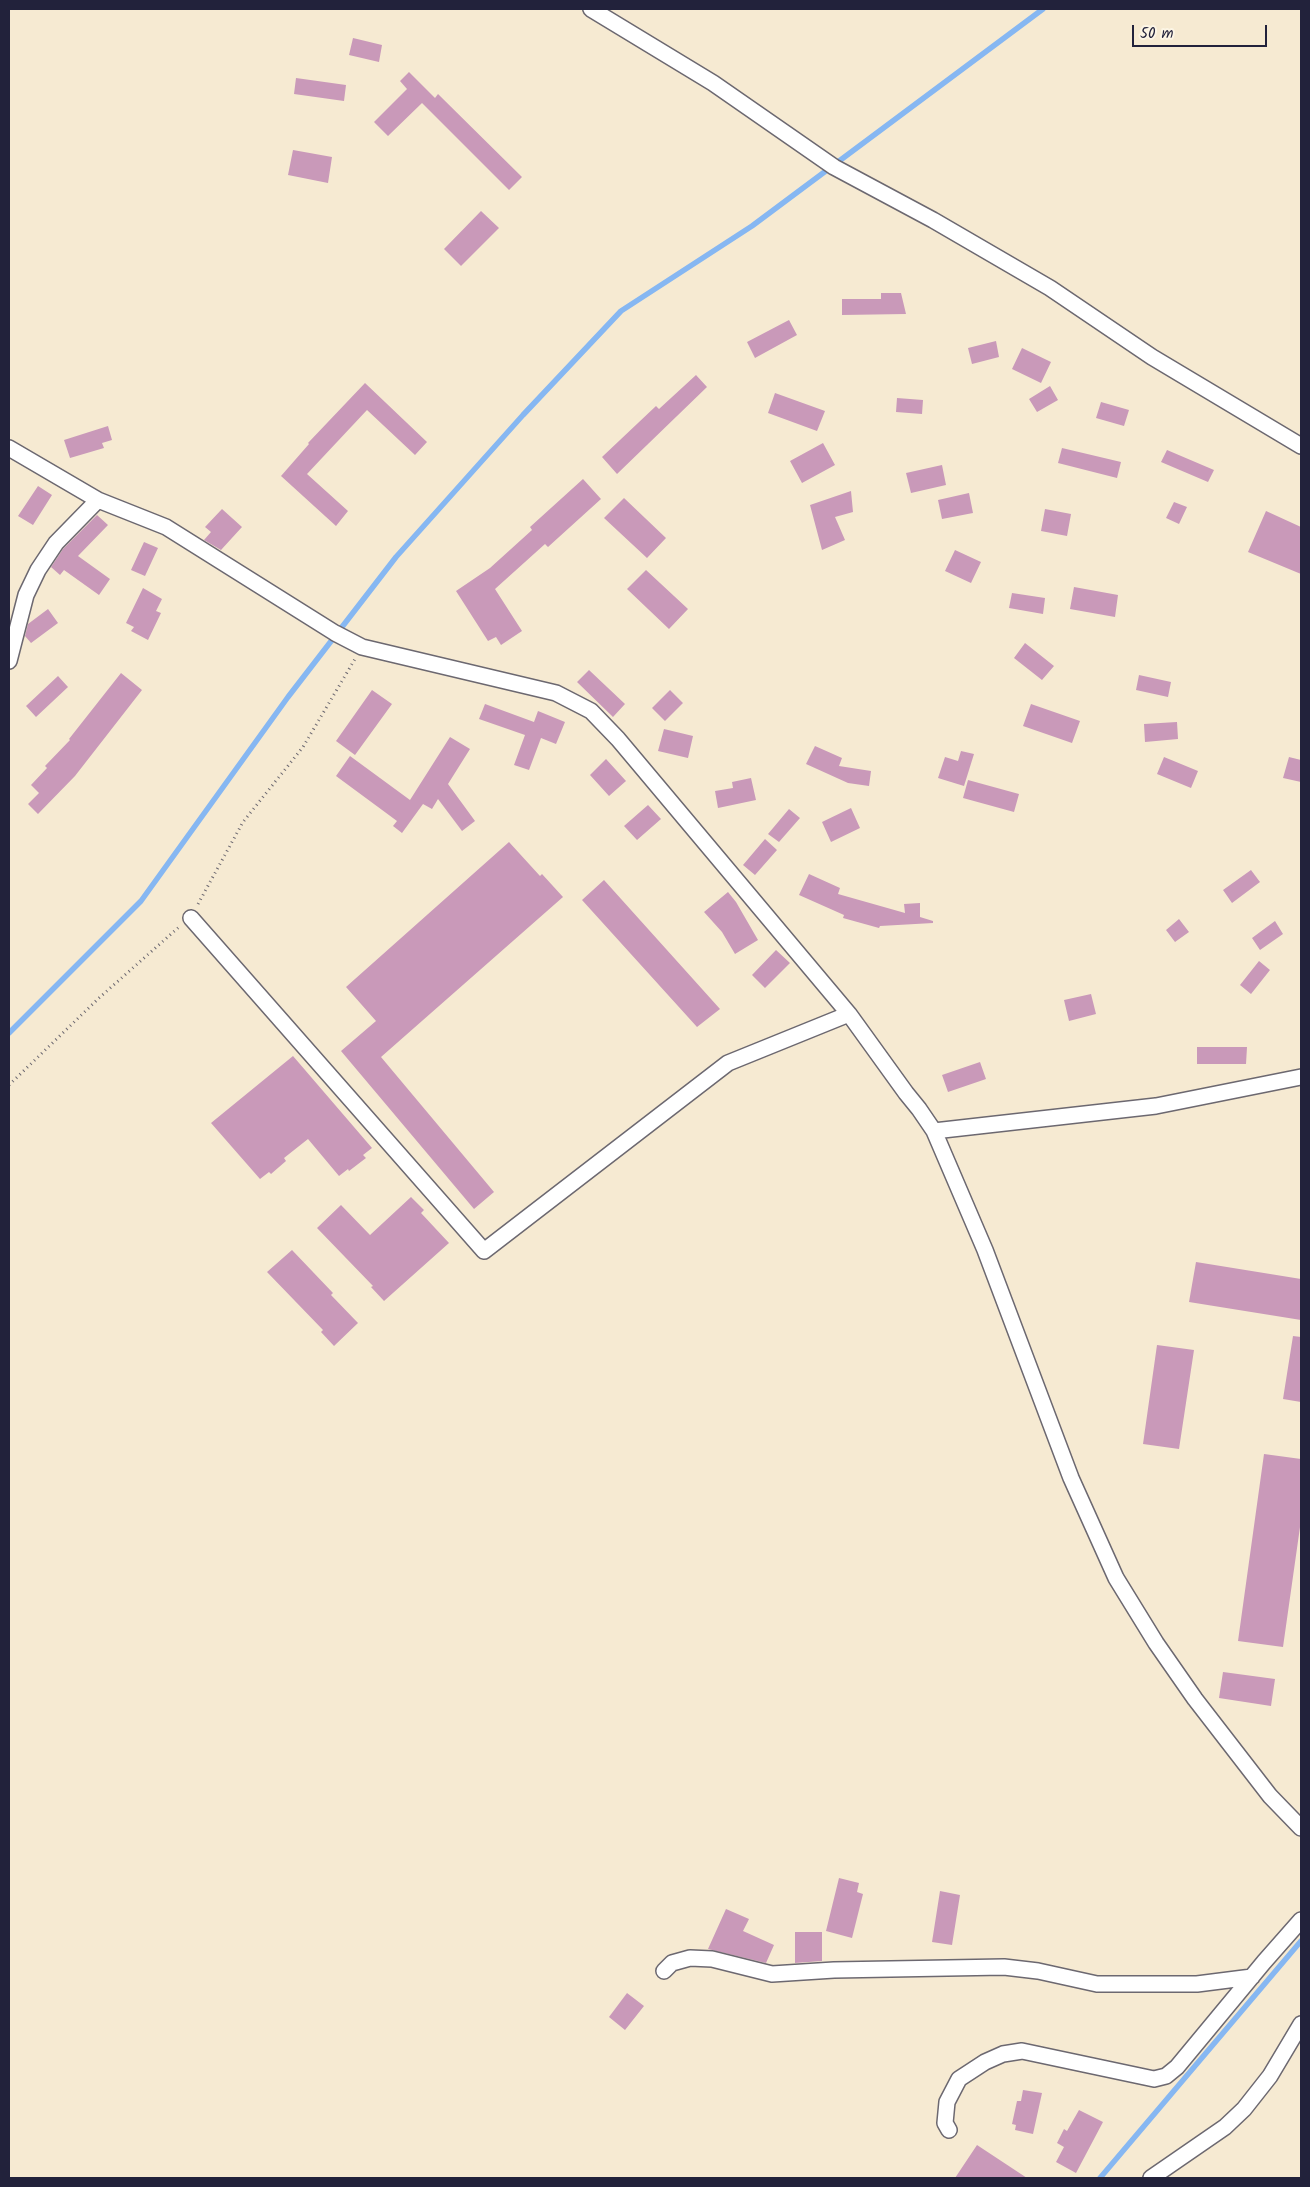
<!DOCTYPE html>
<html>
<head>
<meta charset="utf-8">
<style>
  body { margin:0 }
  #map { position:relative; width:1310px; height:2187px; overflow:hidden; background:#f6ead2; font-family:Kalam,sans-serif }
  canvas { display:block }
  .frame { position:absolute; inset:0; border:10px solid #22223b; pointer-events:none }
  .scale { position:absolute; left:1132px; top:25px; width:135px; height:22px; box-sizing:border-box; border:2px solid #22223b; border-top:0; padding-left:6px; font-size:15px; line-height:18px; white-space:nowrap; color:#22223b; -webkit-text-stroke:4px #fcf5e5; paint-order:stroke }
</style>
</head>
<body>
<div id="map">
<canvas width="1310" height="2187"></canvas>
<div class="frame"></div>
<div class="scale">50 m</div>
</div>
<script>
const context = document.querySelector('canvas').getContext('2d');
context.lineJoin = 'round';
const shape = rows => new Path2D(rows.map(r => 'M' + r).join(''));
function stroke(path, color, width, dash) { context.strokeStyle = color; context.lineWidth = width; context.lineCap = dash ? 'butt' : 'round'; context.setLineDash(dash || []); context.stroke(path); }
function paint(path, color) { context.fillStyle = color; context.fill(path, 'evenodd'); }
stroke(shape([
  [9,1033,141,901,288,697,396,557,523,415,621,311,752,226,1043,9],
  [1100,2178,1301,1941]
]), '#86b7f2', 5.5);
paint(shape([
  [353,38,382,45,379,62,349,55],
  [409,72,435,98,438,94,522,177,509,190,422,103,388,136,374,122,407,89,400,81],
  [296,78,346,85,344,101,294,94],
  [293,150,332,157,328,183,288,175],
  [481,211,499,228,461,266,444,249],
  [881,293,901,293,906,314,842,315,842,299,881,299],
  [789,320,797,335,755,358,747,342],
  [996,341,999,357,972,364,968,348],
  [1022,348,1051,362,1041,383,1012,369],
  [696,375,707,387,617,474,602,457,656,406,659,409],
  [365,383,427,442,415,455,367,410,307,474,348,511,336,526,281,476,309,444,308,443],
  [1050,386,1058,400,1037,412,1029,399],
  [775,393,825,411,817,431,768,413],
  [897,398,923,400,922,414,896,412],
  [1101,402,1129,410,1124,426,1096,418],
  [108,426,112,440,102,443,104,448,70,458,64,440],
  [823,443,835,465,802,483,790,461],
  [1062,448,1121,462,1117,478,1058,463],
  [1167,450,1214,470,1208,482,1161,462],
  [942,465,946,485,911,493,906,473],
  [583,479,601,499,548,547,545,544,495,589,522,631,501,645,496,637,488,641,456,591,490,568,532,530,530,527],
  [38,486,52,495,33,525,18,516],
  [851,491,853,512,835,517,845,540,822,550,810,505],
  [969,493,973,513,942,519,938,500],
  [624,498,666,538,647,558,604,518],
  [1174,502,1187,507,1179,524,1166,518],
  [222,509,242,527,221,550,204,540,211,532,205,527],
  [1045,509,1071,514,1067,536,1041,531],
  [1266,511,1301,527,1301,574,1248,552],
  [97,515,108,525,78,556,110,579,99,595,64,570,60,575,51,567,63,549],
  [144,542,158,548,145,576,131,570],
  [955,550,981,562,971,583,945,571],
  [646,570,688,609,669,629,627,589],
  [1074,587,1118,595,1115,617,1070,609],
  [143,588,162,599,156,611,161,613,148,640,131,631,134,627,126,623],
  [1012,593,1045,598,1043,614,1009,608],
  [48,609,58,623,31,643,25,636,28,624],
  [1025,643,1054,666,1042,680,1014,658],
  [589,670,625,704,613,717,577,682],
  [121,673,142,690,75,776,38,814,28,804,39,793,31,785,47,768,45,766,70,740,69,739],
  [1139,675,1171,682,1168,697,1136,690],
  [58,676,68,687,36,717,26,706],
  [372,690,392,704,355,755,336,741],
  [670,690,683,703,665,721,652,708],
  [485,704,534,722,538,711,565,722,556,744,541,738,529,770,514,765,525,735,479,719],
  [1031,704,1080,721,1072,743,1023,726],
  [1177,722,1178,739,1145,742,1144,724],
  [664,729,693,736,688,758,658,751],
  [450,737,470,749,448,784,475,821,462,831,438,799,432,809,423,804,402,833,393,826,397,821,336,776,350,756,410,800],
  [815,746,842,758,839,766,871,771,869,786,848,783,806,764],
  [961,751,974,754,964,786,938,778,945,757,958,761],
  [1164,757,1198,771,1191,788,1157,774],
  [1289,757,1301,760,1301,782,1283,778],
  [606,759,626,781,609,796,590,775],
  [751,778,756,800,718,808,715,791,733,788,732,782],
  [968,780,1019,794,1014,812,963,798],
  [648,805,661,819,637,840,624,826],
  [851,808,860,828,831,842,822,822],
  [789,809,800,818,779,842,768,834],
  [765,839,777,850,755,875,743,865],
  [509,842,540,876,542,874,563,897,381,1057,494,1192,474,1209,341,1051,376,1021,346,987],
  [1251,870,1260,882,1232,903,1223,890],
  [809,874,840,888,838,894,905,913,904,904,920,903,920,917,933,921,933,923,880,926,879,928,843,918,844,915,799,895],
  [604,880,720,1009,697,1027,582,900],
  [728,892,736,902,758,940,735,954,722,932,704,912],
  [1179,919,1189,932,1175,942,1166,930],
  [1275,921,1283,934,1260,950,1252,938],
  [776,950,790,963,765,988,752,975],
  [1259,961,1270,970,1251,994,1240,985],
  [1091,994,1096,1014,1069,1021,1064,1000],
  [1197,1047,1247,1047,1246,1064,1197,1064],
  [293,1056,372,1148,363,1155,366,1158,349,1171,348,1169,339,1176,308,1139,284,1158,286,1161,271,1174,269,1172,260,1179,211,1123],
  [980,1062,986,1079,948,1092,942,1075],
  [411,1197,424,1210,421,1213,449,1243,384,1301,371,1287,373,1286,317,1228,341,1205,370,1235],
  [292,1250,333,1293,331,1295,358,1323,334,1346,321,1332,323,1330,267,1272],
  [1196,1262,1301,1279,1301,1320,1189,1302],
  [1293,1336,1301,1337,1301,1402,1283,1399],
  [1157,1345,1194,1350,1179,1449,1143,1444],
  [1264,1454,1301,1459,1301,1520,1283,1647,1238,1641],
  [1223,1672,1275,1679,1271,1706,1219,1698],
  [839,1878,859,1883,857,1892,863,1894,852,1938,826,1931],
  [940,1891,960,1895,952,1945,932,1942],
  [726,1909,749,1919,743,1931,774,1945,766,1963,708,1949],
  [795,1932,822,1932,822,1961,795,1963],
  [627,1993,644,2006,625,2030,609,2017],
  [1023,2090,1042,2093,1033,2134,1015,2130,1016,2125,1012,2124,1017,2101,1021,2101],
  [1079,2110,1103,2122,1076,2173,1056,2162,1064,2147,1057,2143,1064,2129,1067,2131],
  [977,2145,1027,2178,955,2178]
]), '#c999b9');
const street = shape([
  [591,9,713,83,834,167,933,220,1050,288,1152,357,1301,446],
  [9,448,98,500,166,527,335,633,362,647,556,693,591,711,618,739,849,1014,906,1093,919,1109,934,1131,985,1250,1071,1478,1116,1578,1156,1643,1195,1699,1270,1796,1301,1828],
  [9,661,26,595,38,570,56,543,98,500],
  [191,918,484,1251,728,1063,849,1014],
  [934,1131,1156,1106,1301,1077],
  [664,1971,672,1963,690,1958,712,1959,772,1974,834,1970,1004,1967,1038,1971,1097,1984,1197,1984,1252,1977],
  [949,2130,945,2123,947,2102,959,2079,985,2062,1003,2054,1022,2051,1154,2079,1166,2076,1177,2067,1264,1962,1301,1920],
  [1151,2178,1225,2127,1244,2109,1270,2076,1301,2024]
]);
stroke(street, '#6c6870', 18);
stroke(shape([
  [198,904,243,822,303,747,355,659],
  [9,1085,99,998,179,927]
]), '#6c6870', 3, [1, 4]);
stroke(street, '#fff', 15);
</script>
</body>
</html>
